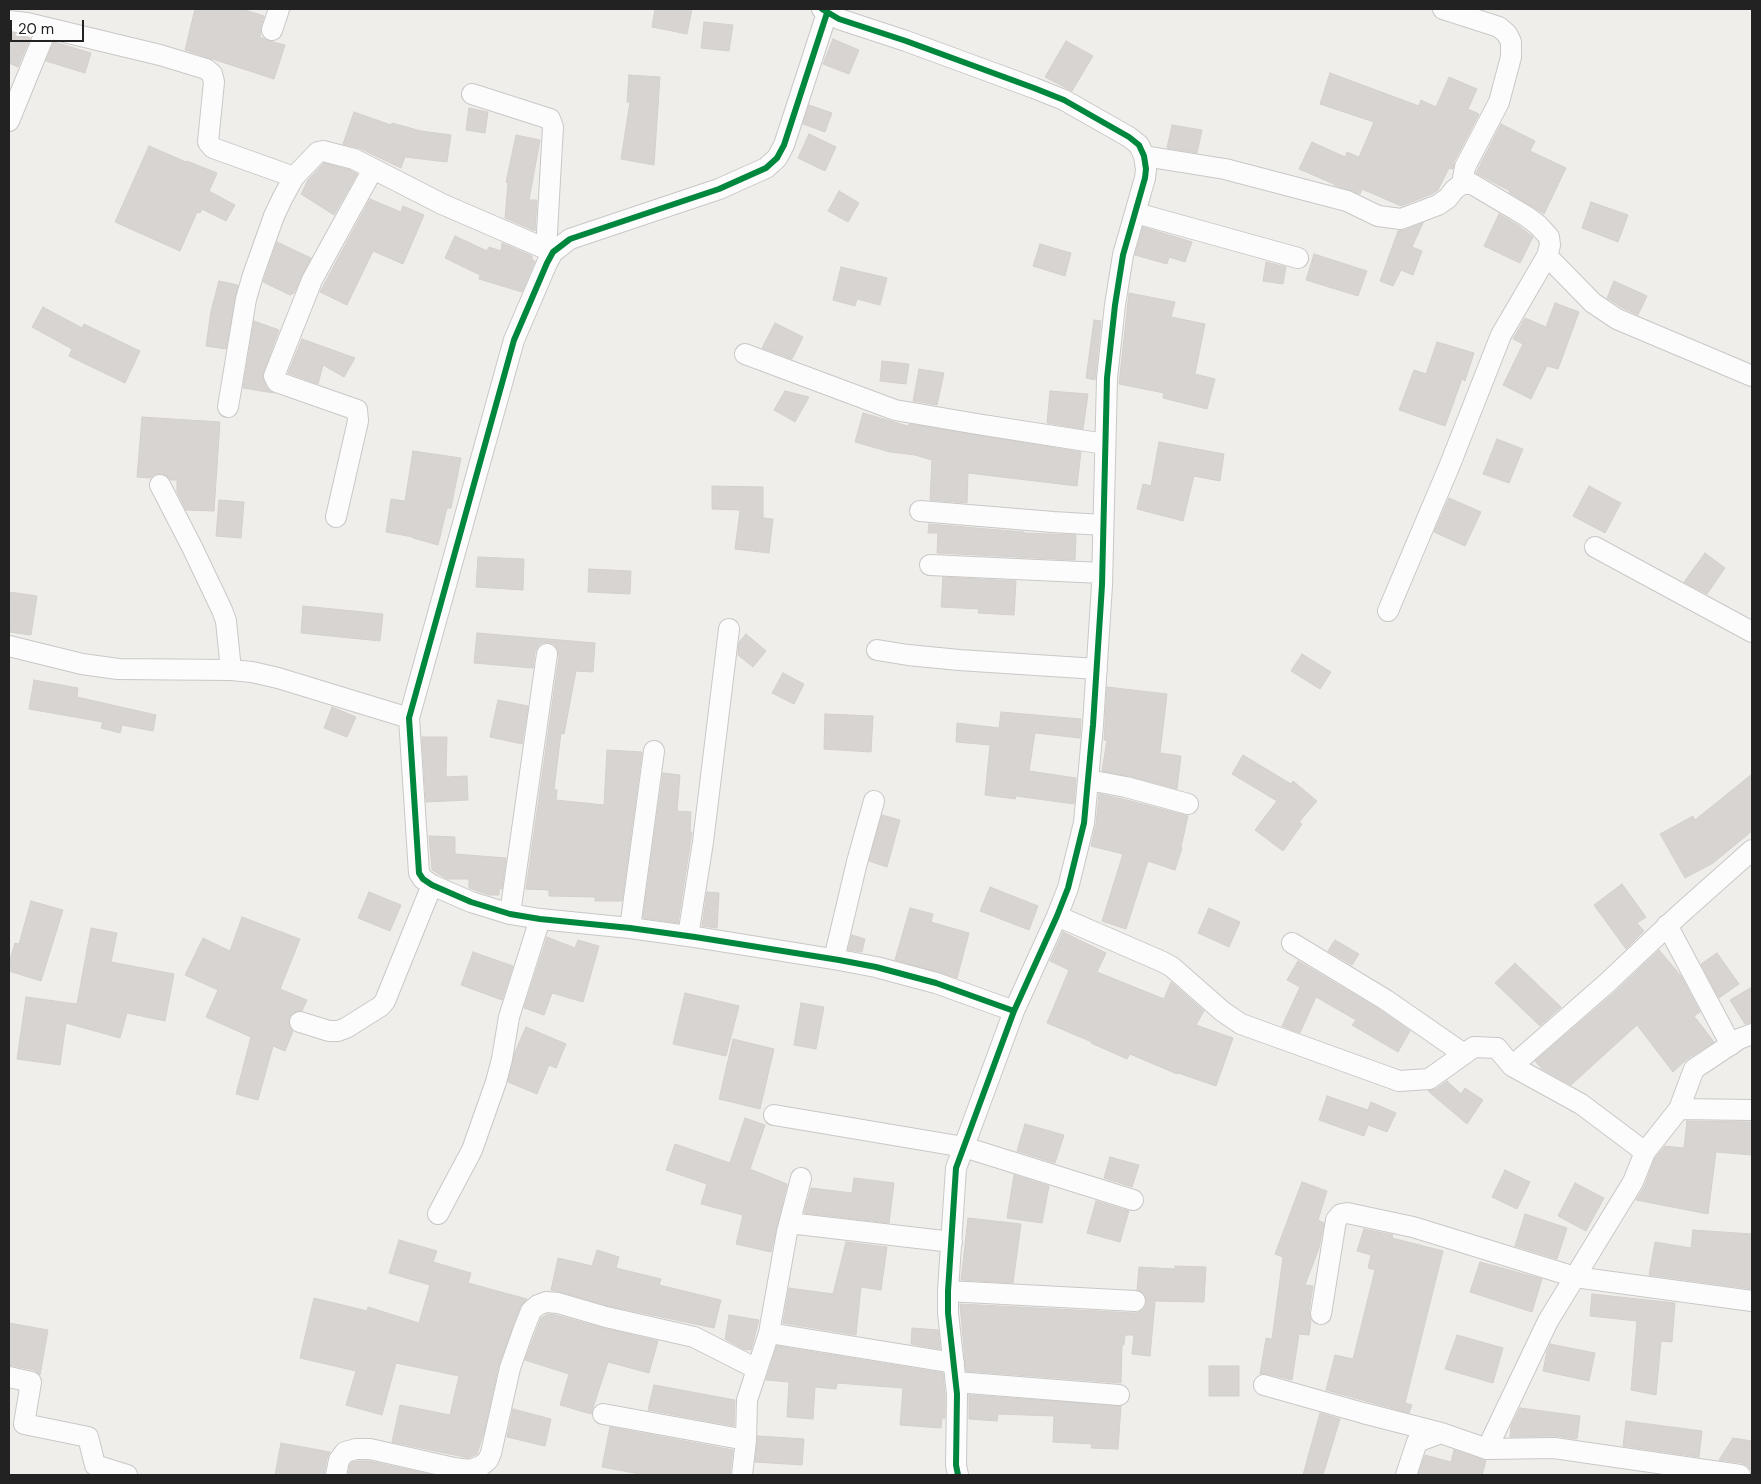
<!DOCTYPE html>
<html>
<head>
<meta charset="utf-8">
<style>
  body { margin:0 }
  #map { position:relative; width:1761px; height:1484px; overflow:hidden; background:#f0eeeb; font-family:"DM Sans",sans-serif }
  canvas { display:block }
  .frame { position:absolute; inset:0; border:10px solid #222; pointer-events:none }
  .scale { position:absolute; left:10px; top:20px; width:74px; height:22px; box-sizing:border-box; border:2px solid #222; border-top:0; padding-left:6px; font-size:15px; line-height:18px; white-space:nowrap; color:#222; -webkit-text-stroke:4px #fff; paint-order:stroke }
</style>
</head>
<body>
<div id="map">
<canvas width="1761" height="1484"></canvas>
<div class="frame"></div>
<div class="scale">20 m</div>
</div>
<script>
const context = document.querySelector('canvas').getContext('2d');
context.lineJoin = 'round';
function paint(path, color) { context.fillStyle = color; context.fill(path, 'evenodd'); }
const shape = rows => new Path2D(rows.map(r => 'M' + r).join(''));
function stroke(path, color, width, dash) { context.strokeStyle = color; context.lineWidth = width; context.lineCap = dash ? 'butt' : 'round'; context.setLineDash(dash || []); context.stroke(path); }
const building = shape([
  [195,9,242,9,264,16,261,27,260,37,269,41,285,45,274,79,185,50,195,9],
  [655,9,692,9,687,34,652,27,655,9],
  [704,22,733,25,729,51,701,48,704,22],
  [9,33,21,34,30,38,18,67,9,63,9,33],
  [833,39,859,50,849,74,823,64,833,39],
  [1066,41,1093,56,1072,91,1045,77,1066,41],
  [54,42,91,53,85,73,46,61,54,42],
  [1330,73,1419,106,1421,100,1436,107,1449,77,1477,89,1468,109,1479,114,1454,162,1453,169,1449,168,1438,190,1432,194,1401,206,1362,189,1360,194,1334,185,1334,184,1299,169,1312,142,1345,157,1347,152,1359,157,1374,122,1320,104,1330,73],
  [629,75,660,77,654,165,621,159,630,102,627,102,629,75],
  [809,105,832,113,825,132,803,124,809,105],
  [469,108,488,112,485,133,466,130,469,108],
  [354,112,391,125,392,123,421,131,451,135,447,162,405,157,401,168,359,148,343,144,354,112],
  [1501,124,1535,141,1530,151,1566,168,1544,214,1509,192,1510,191,1476,173,1501,124],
  [1172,125,1202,130,1197,153,1167,148,1172,125],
  [809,134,836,147,825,171,798,158,809,134],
  [516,135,540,140,529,200,537,200,535,231,505,218,508,183,506,182,516,135],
  [149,146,186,162,187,161,217,173,209,191,235,205,226,221,202,209,200,213,197,212,180,251,115,222,149,146],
  [324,163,350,170,357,174,334,215,301,194,308,180,324,163],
  [839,191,859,203,848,222,828,211,839,191],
  [370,199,401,212,403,206,424,215,403,264,373,251,347,305,320,292,370,199],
  [1591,202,1628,215,1618,242,1582,228,1591,202],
  [1499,214,1519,226,1533,237,1520,263,1484,246,1499,214],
  [1423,223,1412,247,1422,251,1413,275,1401,270,1393,286,1380,281,1398,231,1405,230,1423,223],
  [1143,227,1192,242,1185,262,1169,257,1167,264,1135,255,1143,227],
  [455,236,487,251,489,247,501,251,502,243,532,256,532,260,535,261,522,292,479,279,480,275,445,258,455,236],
  [277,242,311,258,294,293,290,295,263,282,277,242],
  [1040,244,1071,253,1065,276,1033,266,1040,244],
  [1314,254,1367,271,1358,296,1306,280,1314,254],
  [1266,262,1286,267,1283,284,1263,281,1266,262],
  [841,267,887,278,880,305,857,299,855,306,833,300,841,267],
  [219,281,238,285,226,349,206,346,211,311,219,281],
  [1614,281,1647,296,1638,315,1623,308,1607,298,1614,281],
  [1129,293,1175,302,1171,317,1205,324,1195,374,1215,379,1207,409,1163,398,1164,393,1119,384,1129,293],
  [1555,303,1579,312,1558,369,1547,366,1531,399,1503,385,1523,344,1513,339,1525,318,1546,327,1555,303],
  [43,307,82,328,84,324,140,351,125,383,69,356,72,349,32,327,43,307],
  [1094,320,1101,321,1095,380,1086,378,1094,320],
  [254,321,279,330,262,376,266,387,273,393,243,388,254,321],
  [775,323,803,337,792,359,762,348,775,323],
  [302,339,355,358,344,377,323,365,318,384,288,373,302,339],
  [1437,342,1474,353,1465,381,1462,379,1445,426,1399,410,1414,370,1426,374,1437,342],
  [882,361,909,364,906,384,880,381,882,361],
  [919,369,944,373,937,405,913,401,919,369],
  [785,391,809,397,795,422,774,410,785,391],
  [1050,391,1088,394,1083,429,1047,423,1050,391],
  [863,413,908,426,909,424,1081,452,1077,486,968,473,967,503,930,500,932,460,915,455,890,452,855,442,863,413],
  [142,417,220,422,214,511,186,510,177,492,177,480,171,480,166,475,160,473,154,475,150,478,137,477,142,417],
  [1497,439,1523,449,1509,483,1483,474,1497,439],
  [1159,442,1224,454,1220,481,1194,476,1183,521,1137,509,1143,484,1151,486,1159,442],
  [413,451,461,458,451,508,447,508,438,545,413,538,413,537,386,532,391,499,405,501,413,451],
  [712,486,763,487,763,518,773,519,769,553,735,549,740,510,712,509,712,486],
  [1589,486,1621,503,1605,533,1573,516,1589,486],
  [1449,498,1481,512,1465,546,1434,532,1449,498],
  [219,500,244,502,241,538,216,536,219,500],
  [929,524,1024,532,1024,533,1076,535,1075,560,937,553,938,533,928,533,929,524],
  [1705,553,1725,568,1707,594,1684,582,1705,553],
  [478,557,524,559,523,590,476,587,478,557],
  [589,569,631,571,630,594,588,592,589,569],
  [943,577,1016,581,1014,615,978,613,979,609,941,607,943,577],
  [9,592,37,596,31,635,9,632,9,592],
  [303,606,383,614,380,641,301,633,303,606],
  [477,633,595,643,593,672,576,671,564,734,561,733,554,789,557,790,556,800,604,805,607,750,642,752,622,901,595,901,595,897,549,896,549,890,526,889,559,656,558,650,554,644,548,642,542,643,538,646,535,652,533,668,474,663,477,633],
  [746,634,766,651,753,667,738,655,739,642,746,634],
  [1302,654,1331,672,1320,689,1291,671,1302,654],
  [783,673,804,684,794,704,772,693,783,673],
  [34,680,78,688,77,697,156,715,153,731,122,725,120,733,101,728,103,722,29,709,34,680],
  [1107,687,1167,694,1160,753,1181,756,1177,789,1129,776,1102,771,1107,740,1104,740,1107,687],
  [498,700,528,706,522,744,490,737,498,700],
  [332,707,356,717,347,737,324,728,332,707],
  [1001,712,1081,719,1080,738,1035,733,1029,771,1076,778,1074,804,1016,796,1015,799,985,795,990,745,956,742,957,723,999,728,1001,712],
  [825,714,873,716,871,752,824,749,825,714],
  [422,737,447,737,446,777,467,776,468,800,426,802,422,737],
  [1243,755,1291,784,1293,781,1317,801,1299,822,1302,824,1283,851,1255,830,1277,801,1232,774,1243,755],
  [663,773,680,775,677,811,691,812,690,832,692,832,678,923,643,918,663,773],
  [1752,774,1752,831,1713,863,1685,878,1660,834,1693,816,1695,820,1752,774],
  [1099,794,1123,799,1188,816,1181,847,1182,848,1175,870,1148,861,1126,929,1102,921,1123,854,1091,846,1096,824,1099,794],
  [882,815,900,820,887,867,869,861,882,815],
  [429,836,455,837,455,854,506,858,502,889,499,889,499,895,489,895,469,888,469,879,447,879,432,870,429,836],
  [1622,884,1646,917,1637,923,1644,931,1626,949,1594,905,1622,884],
  [990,887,1038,906,1029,930,980,911,990,887],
  [369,892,401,905,390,931,358,918,369,892],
  [707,892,719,893,717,928,702,926,707,892],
  [31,901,63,910,41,981,9,971,9,963,15,943,19,944,31,901],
  [910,908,933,914,931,922,969,933,957,978,895,960,910,908],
  [1209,908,1240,922,1229,947,1198,933,1209,908],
  [242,917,300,939,280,989,307,1000,302,1011,292,1013,289,1018,289,1025,293,1031,285,1051,273,1046,258,1100,236,1094,251,1037,206,1017,218,990,185,975,203,938,230,951,242,917],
  [91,928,117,933,111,962,174,974,165,1021,127,1013,120,1038,66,1023,60,1065,17,1059,26,997,77,1004,91,928],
  [1063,932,1106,953,1097,972,1164,999,1171,982,1204,1011,1196,1025,1233,1038,1216,1086,1178,1073,1177,1074,1130,1054,1127,1059,1091,1043,1092,1042,1047,1023,1069,970,1050,961,1063,932],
  [852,935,865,939,862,952,848,950,852,935],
  [547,937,575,948,578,940,599,946,583,1002,552,993,544,1015,524,1008,547,937],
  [1335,940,1359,954,1352,965,1328,951,1335,940],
  [1659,950,1681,976,1700,1012,1694,1016,1714,1042,1687,1059,1673,1072,1637,1025,1571,1085,1542,1069,1535,1061,1615,992,1659,950],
  [473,952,513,966,502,1000,461,985,473,952],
  [1717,953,1739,984,1719,998,1701,964,1717,953],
  [1298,961,1380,1010,1410,1031,1398,1052,1352,1025,1356,1020,1316,997,1300,1033,1282,1026,1300,987,1287,980,1298,961],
  [1515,963,1561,1007,1540,1026,1495,983,1515,963],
  [1752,987,1752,1022,1745,1024,1730,1000,1752,987],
  [685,993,739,1006,726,1056,673,1044,685,993],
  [801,1003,824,1007,816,1049,794,1045,801,1003],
  [526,1027,566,1044,556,1068,549,1065,537,1094,508,1082,515,1052,526,1027],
  [733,1039,774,1049,760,1109,719,1099,733,1039],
  [1447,1081,1461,1094,1465,1088,1483,1100,1467,1124,1428,1091,1436,1089,1447,1081],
  [1327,1096,1368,1110,1371,1102,1396,1113,1387,1132,1368,1125,1364,1136,1319,1120,1327,1096],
  [745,1118,765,1125,750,1169,787,1184,771,1252,736,1244,743,1215,701,1204,707,1184,666,1170,675,1144,730,1163,745,1118],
  [1687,1121,1752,1122,1752,1155,1716,1152,1708,1214,1636,1200,1644,1187,1655,1158,1665,1146,1684,1148,1687,1121],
  [1025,1124,1064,1135,1055,1163,1017,1151,1025,1124],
  [1110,1157,1139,1165,1132,1187,1104,1178,1110,1157],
  [1505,1170,1530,1182,1517,1209,1492,1197,1505,1170],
  [1014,1175,1049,1186,1042,1223,1007,1218,1014,1175],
  [854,1178,894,1183,889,1223,804,1213,811,1188,852,1193,854,1178],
  [1302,1182,1327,1191,1318,1220,1324,1223,1319,1248,1305,1285,1313,1286,1309,1312,1311,1320,1309,1335,1299,1334,1292,1380,1267,1374,1260,1374,1266,1338,1272,1339,1283,1257,1275,1254,1302,1182],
  [1575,1183,1604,1198,1586,1231,1558,1216,1575,1183],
  [1096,1201,1129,1211,1120,1242,1087,1233,1096,1201],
  [1525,1214,1567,1228,1557,1259,1515,1246,1525,1214],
  [968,1218,1021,1224,1013,1283,961,1280,968,1218],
  [1364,1229,1393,1235,1392,1238,1443,1251,1405,1403,1412,1405,1409,1413,1326,1390,1335,1355,1353,1359,1375,1270,1368,1268,1371,1255,1357,1251,1364,1229],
  [1693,1230,1752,1234,1752,1289,1649,1275,1655,1242,1691,1248,1693,1230],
  [399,1240,437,1251,433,1262,471,1273,468,1283,527,1299,520,1307,499,1364,484,1432,477,1454,469,1458,392,1442,400,1405,450,1415,459,1376,396,1363,382,1415,346,1405,356,1371,300,1358,314,1298,367,1311,368,1307,419,1323,430,1285,389,1273,399,1240],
  [846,1242,887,1247,881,1290,861,1287,856,1335,783,1323,789,1288,833,1294,846,1242],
  [597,1250,619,1257,616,1268,661,1279,659,1285,721,1300,714,1328,609,1306,561,1292,551,1290,558,1258,592,1266,597,1250],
  [1480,1262,1542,1279,1532,1312,1470,1292,1480,1262],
  [1175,1266,1206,1267,1204,1302,1155,1301,1150,1356,1132,1354,1134,1335,1125,1335,1124,1345,1122,1345,1121,1383,966,1371,960,1304,1135,1313,1141,1311,1145,1308,1147,1302,1145,1295,1137,1290,1139,1267,1175,1269,1175,1266],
  [1592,1294,1675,1303,1672,1342,1661,1341,1656,1395,1631,1390,1637,1321,1590,1316,1592,1294],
  [548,1314,556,1315,603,1328,658,1341,649,1373,608,1362,591,1414,560,1405,569,1374,525,1360,541,1318,548,1314],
  [729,1315,759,1320,751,1350,743,1349,725,1339,729,1315],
  [9,1323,48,1330,40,1375,34,1370,9,1365,9,1323],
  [912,1328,938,1330,940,1349,911,1344,912,1328],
  [1457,1335,1503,1348,1493,1383,1445,1369,1457,1335],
  [1550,1344,1595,1353,1589,1381,1543,1371,1547,1351,1550,1344],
  [777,1346,943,1373,945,1395,945,1418,942,1418,941,1428,900,1425,903,1388,837,1383,836,1389,815,1387,813,1419,787,1417,789,1382,766,1380,777,1346],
  [1209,1366,1239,1366,1239,1396,1209,1396,1209,1366],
  [654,1385,735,1400,734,1426,648,1410,654,1385],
  [969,1395,1121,1406,1118,1449,1091,1448,1092,1444,1053,1442,1054,1416,998,1414,997,1421,969,1419,969,1395],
  [1520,1408,1580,1416,1577,1439,1554,1436,1510,1437,1511,1426,1520,1408],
  [513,1409,551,1419,545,1446,507,1437,513,1409],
  [1320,1413,1340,1419,1323,1475,1303,1475,1320,1413],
  [1626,1421,1702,1431,1699,1457,1623,1446,1626,1421],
  [610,1427,733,1450,730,1475,645,1475,602,1467,610,1427],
  [758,1436,804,1439,802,1465,755,1462,758,1436],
  [1733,1438,1752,1441,1752,1472,1748,1466,1742,1463,1719,1460,1733,1438],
  [281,1443,330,1452,327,1458,324,1475,275,1475,281,1443],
  [1454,1450,1486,1461,1482,1475,1418,1475,1425,1455,1451,1462,1454,1450],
  [358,1461,369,1461,432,1475,348,1475,350,1465,352,1462,358,1461]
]);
paint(building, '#d7d4d2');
stroke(building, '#d3d0cc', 1);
const street = shape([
  [822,9,839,19,906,41,1034,88,1064,100,1129,137,1139,145,1144,156,1146,169,1145,178,1123,255,1115,305,1107,378,1102,585,1093,725,1084,823,1068,888,1057,916,1014,1011,956,1168,948,1291,948,1313,957,1394,956,1465,958,1475],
  [1443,9,1499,27,1507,34,1511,42,1511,57,1499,102,1465,167,1462,184],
  [827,13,784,145,777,158,766,168,719,189,570,239,553,252,547,263,514,340,409,718,419,873,423,879,432,885,471,902,510,914,540,919,630,928,695,937,839,960,876,967,936,983,1014,1011],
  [9,21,27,23,160,55,206,69,212,74,214,82,208,142,213,148,294,177],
  [272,30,279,9],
  [472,94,550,119,553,127,546,250],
  [9,121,47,28],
  [1144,156,1225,169,1347,201,1378,216,1401,219,1438,205,1448,198,1454,190,1462,184,1472,184,1526,216,1538,225,1549,237,1550,245,1547,256,1501,335,1449,467,1388,611],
  [1136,213,1298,258],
  [1547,256,1593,303,1617,319,1752,376],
  [745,354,895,410,977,424,1105,444],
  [228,407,246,299,253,275,274,216,283,197,294,177,318,152,323,151,354,159,442,204,553,252],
  [160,485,192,547,222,610,226,621,231,670],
  [920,511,1053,522,1103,525],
  [336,517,358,421,357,410,277,382,274,376,312,280,373,169],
  [1595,547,1752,632],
  [930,565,1102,573],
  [9,646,82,664,118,669,231,670,252,672,278,678,409,718],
  [877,650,908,655,959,660,1097,669],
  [1088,780,1126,787,1188,804],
  [510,914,547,654],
  [1057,916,1163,962,1172,967,1222,1011,1241,1024,1399,1081,1429,1079,1474,1047,1497,1048,1512,1066,1607,983,1679,915,1752,850],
  [1667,925,1731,1045],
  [630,928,654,751],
  [688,936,703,842,729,629],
  [1292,943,1386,1000,1464,1054],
  [834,959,857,862,874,801],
  [300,1022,329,1031,338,1031,346,1028,381,1006,385,1001,432,885],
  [1512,1066,1581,1104,1645,1152],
  [1679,1109,1752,1110],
  [774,1115,964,1147,1133,1200],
  [438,1214,472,1150,496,1082,502,1059,509,1017,540,919],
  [789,1223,952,1242],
  [948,1291,1135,1301],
  [1321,1314,1336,1220,1341,1214,1347,1213,1413,1227,1575,1277,1752,1301],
  [769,1333,787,1232,801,1178],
  [9,1377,31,1382,24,1424,88,1437,95,1465,127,1475],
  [956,1382,1119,1395],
  [1264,1385,1363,1413,1441,1433],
  [603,1414,746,1440],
  [1487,1449,1548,1321,1633,1182,1645,1152,1679,1109,1694,1069,1739,1039,1752,1034],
  [336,1475,339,1460,345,1452,356,1449,370,1449,454,1468,470,1470,481,1466,488,1460,491,1453,510,1368,523,1331,531,1311,538,1305,546,1302,558,1303,606,1317,694,1337,757,1369],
  [742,1475,746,1440,747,1400,769,1333,954,1363],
  [1406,1475,1417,1442,1441,1433,1487,1449,1554,1448,1740,1475]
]);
stroke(street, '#c9c8c7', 22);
stroke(street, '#fdfcfc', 20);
stroke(shape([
  [822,9,839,19,906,41,1034,88,1064,100,1129,137,1139,145,1144,156,1146,169,1145,178,1123,255,1115,305,1107,378,1102,585,1093,725,1084,823,1068,888,1057,916,1014,1011,956,1168,948,1291,948,1313,957,1394,956,1465,958,1475],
  [827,13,784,145,777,158,766,168,719,189,570,239,553,252,547,263,514,340,409,718,419,873,423,879,432,885,471,902,510,914,540,919,630,928,695,937,839,960,876,967,936,983,1014,1011]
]), '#00873e', 6);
</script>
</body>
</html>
